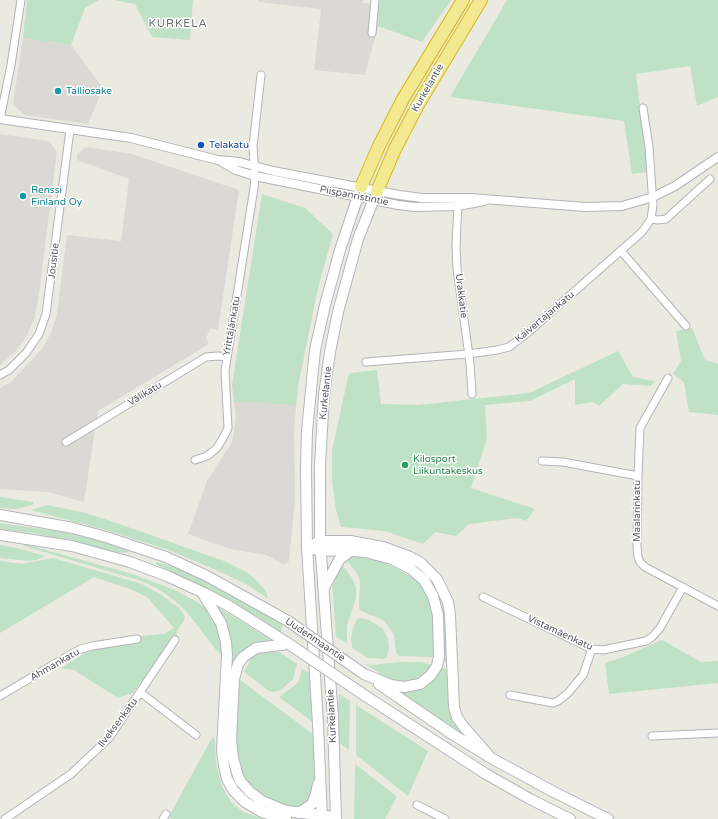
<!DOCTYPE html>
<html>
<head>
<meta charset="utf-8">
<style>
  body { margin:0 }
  canvas { display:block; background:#ebeae1 }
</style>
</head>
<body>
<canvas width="718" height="819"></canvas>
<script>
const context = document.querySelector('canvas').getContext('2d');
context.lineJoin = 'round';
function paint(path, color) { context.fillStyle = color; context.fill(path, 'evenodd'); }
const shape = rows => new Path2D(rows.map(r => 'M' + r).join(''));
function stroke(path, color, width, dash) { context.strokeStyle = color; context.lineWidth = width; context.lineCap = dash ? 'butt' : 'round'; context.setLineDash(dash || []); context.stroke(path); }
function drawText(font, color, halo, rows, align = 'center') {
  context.font = font + ' "Varela Round",sans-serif'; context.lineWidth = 3; context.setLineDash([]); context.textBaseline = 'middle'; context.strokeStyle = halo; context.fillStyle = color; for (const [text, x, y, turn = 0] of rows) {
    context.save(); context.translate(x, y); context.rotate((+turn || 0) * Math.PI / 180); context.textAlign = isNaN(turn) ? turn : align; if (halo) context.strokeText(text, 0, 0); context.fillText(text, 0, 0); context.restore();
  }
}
paint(shape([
  [258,0,363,0,363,3,381,5,378,26,365,75,314,70,321,9,258,2],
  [23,38,71,45,103,88,88,124,24,115,13,104],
  [0,134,49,141,57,152,38,301,34,320,26,337,15,352,0,365],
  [86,147,132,154,239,190,218,330,210,329,206,338,209,344,98,411,84,502,47,492,0,489,0,388,11,382,41,350,51,333,57,314,67,235,121,241,129,179,77,160,77,154],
  [232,385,298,386,294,430,295,501,289,561,284,565,266,555,230,549,188,534,207,481,232,442,236,419]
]), '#dad9d3');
paint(shape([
  [27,0,99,0,85,8,71,45,23,38],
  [114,0,193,0,190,40,152,37,135,4],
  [380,0,451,0,422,42,378,26],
  [507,0,718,0,718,97,697,106,690,66,636,74,648,172,632,174,624,121,450,97],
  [262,194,305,208,333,234,318,288,298,386,296,405,234,401,232,385],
  [692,328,705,360,718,364,718,415,689,412,684,382,673,374,681,361,676,331],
  [618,351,633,377,655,381,651,386,623,384,599,406,593,402,575,405,575,379,530,401,485,405,487,438,471,488,535,509,526,521,518,518,469,524,456,536,435,532,423,544,385,531,341,527,336,510,332,480,332,451,348,377,350,373,377,370,381,404,418,405,529,393],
  [0,497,33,502,34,504,17,509,0,508],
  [47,505,82,512,111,521,224,561,248,573,256,580,266,591,268,599,248,585,223,573,169,550,106,530,31,510],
  [0,523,68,533,118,546,128,551,127,553,116,552,34,533,0,529],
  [24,544,129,573,175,590,197,602,207,609,219,627,223,657,217,651,194,621,184,609,170,597,153,586,138,580,24,546],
  [0,545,17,548,45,556,36,560,29,561,0,558],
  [360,556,376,559,398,569,416,580,426,590,431,601,434,622,433,657,399,656,396,653,394,635,389,627,383,620,361,611,359,608,360,581,357,573,346,560,351,557],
  [53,558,142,584,160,594,179,608,185,616,184,621,176,632,179,639,168,645,133,693,118,698,74,670,61,668,91,649,137,644,140,636,164,634,174,628,147,597,130,589,94,577,0,633,0,561,22,564],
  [156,562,175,567,200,578,253,607,282,625,281,633,259,618,233,603,173,574,156,564],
  [341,563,352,578,356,587,356,598,347,625,347,643,336,637,332,582],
  [216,606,276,643,235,665,231,663],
  [361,618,369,620,383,629,388,639,389,648,387,657,384,659,368,658,352,648,351,637,353,628,357,619],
  [444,624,449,624,449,662,444,662],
  [662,640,701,662,718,661,718,683,609,694,605,663,621,658],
  [273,651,281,653,297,664,293,679,281,690,273,692,269,691,244,672,251,659,255,655,261,652],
  [400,662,422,662,434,666,430,671,418,680,406,683,391,680,365,664,372,665],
  [443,668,449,670,448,700,450,708,461,733,399,691,415,690,424,686,436,677],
  [302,669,309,673,314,723,279,697,298,683],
  [240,680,313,734,315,777,314,789,311,796,303,805,293,807,268,799,253,787,247,781,241,771,236,754,236,722],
  [339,694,350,701,349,750,339,743,338,706],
  [356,705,428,751,408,796,356,755],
  [213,736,215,741,216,764,222,786,231,802,243,812,264,819,172,819,169,816],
  [355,764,395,795,396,798,385,819,354,819]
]), '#bfe1c5');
const minor = shape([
  [372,33,375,0],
  [0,119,11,65,21,0],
  [458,202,456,246,457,269,470,363,472,394],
  [651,219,658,220,666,219,710,179],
  [621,251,686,326],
  [366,362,468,354,497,350,509,347,526,334,642,232,651,219,653,205,649,147,643,108],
  [0,375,9,370,26,353,39,334,46,314,70,130],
  [668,378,640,428,638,476,637,547,638,557,640,562,645,567,718,606],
  [66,442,206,357,218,356,226,357],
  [195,460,207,456,217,448,223,438,228,428,225,371,254,188,255,176,253,146,261,75],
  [542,461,563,462,638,476],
  [483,597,592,649,603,650,646,641,652,637,660,628,683,587],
  [140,692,196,735],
  [510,695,553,703,558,701,568,693,583,675,592,649],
  [0,696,71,654,81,649,92,646,137,639],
  [652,736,718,733],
  [417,805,445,819],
  [5,819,71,774,109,738,175,640],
  [163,819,166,814]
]);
const tertiary = shape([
  [0,119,131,138,218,160,239,162,273,171,399,195,422,198,471,198,585,207,622,206,653,197,675,186,718,157],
  [222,162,236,170,255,176,398,205,415,207,458,206,484,201]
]);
const secondary = shape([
  [0,515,73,528,106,537,166,557,207,576,288,621],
  [0,535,72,546,130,562,167,576,202,592,229,606,289,644],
  [316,543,320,541,350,541,383,547,410,557,421,563,437,579,448,602,450,615,454,707,457,717,463,726,491,758],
  [314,549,321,551,344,550,365,552,392,559,411,569,418,575,424,580,433,596,438,615,439,656,437,666,430,676,420,684,404,687,391,685,364,674],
  [324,588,339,560,350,551],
  [203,594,221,623,226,642,227,655,222,750,224,766,227,779,234,791,245,802,262,812,286,819],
  [289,644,256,648,243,657,238,664,234,679,231,740,233,758,238,776,241,782,250,792,262,801,286,811,328,816],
  [379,684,452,734,491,758,552,791,608,819],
  [364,695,486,774,530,799,570,819],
  [298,813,305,809,312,804,316,794,318,784],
  [336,818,333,718,320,541,320,465,324,395,330,352,338,312,358,239,377,191],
  [322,819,318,724,307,547,306,467,307,431,315,350,325,305,340,250,361,187]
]);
const motorway = shape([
  [361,187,379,146,403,99,463,0],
  [377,191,395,149,419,103,481,0]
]);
stroke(minor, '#b2b3b7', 9);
stroke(tertiary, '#b2b3b7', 10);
stroke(secondary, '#b5b6bc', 12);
stroke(motorway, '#d7b915', 14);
stroke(minor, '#fff', 7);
stroke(tertiary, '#fff', 8);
stroke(secondary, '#fff', 10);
stroke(motorway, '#f2e991', 12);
const secondaryBridge = shape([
  [288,621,364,674],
  [289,644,364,695]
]);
stroke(secondaryBridge, '#b5b6bc', 12, []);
stroke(secondaryBridge, '#fff', 10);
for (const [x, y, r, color] of [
  [58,91,4,"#0f9aa8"],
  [201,145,4,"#1a4fb4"],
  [23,196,4,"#0f9aa8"],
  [405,465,4,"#2e9e5b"]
]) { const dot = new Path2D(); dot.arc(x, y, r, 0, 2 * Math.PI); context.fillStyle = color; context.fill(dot); stroke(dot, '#fff', 1.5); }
drawText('10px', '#5a5c60', '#fff', [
  ["Kurkelantie",428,88,-60],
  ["Piispanristintie",354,196,11],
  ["Jousitie",54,261,-83],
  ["Urakkatie",461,296,83],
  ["Kaivertajankatu",545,317,-40],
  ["Yrittäjänkatu",232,326,-80],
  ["Kurkelantie",326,393,-84],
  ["Välikatu",145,394,-31],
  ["Maalarinkatu",637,511,-90],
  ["Vistamäenkatu",560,633,25],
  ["Uudenmaantie",315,640,34],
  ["Ahmankatu",55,665,-30],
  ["Kurkelantie",332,716,-93],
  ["Ilveksenkatu",118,723,-53]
]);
drawText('10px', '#0d838f', '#fff', [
  ["Talliosake",66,91],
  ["Renssi",31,190],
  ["Finland Oy",31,202]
], 'left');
drawText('10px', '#164399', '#fff', [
  ["Telakatu",209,145]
], 'left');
drawText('10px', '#27864d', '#fff', [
  ["Kilosport",413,459],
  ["Liikuntakeskus",413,471]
], 'left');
context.letterSpacing = '1px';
drawText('11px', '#6b6d72', '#fff', [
  ["KURKELA",178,24]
]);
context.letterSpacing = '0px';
</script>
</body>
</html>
